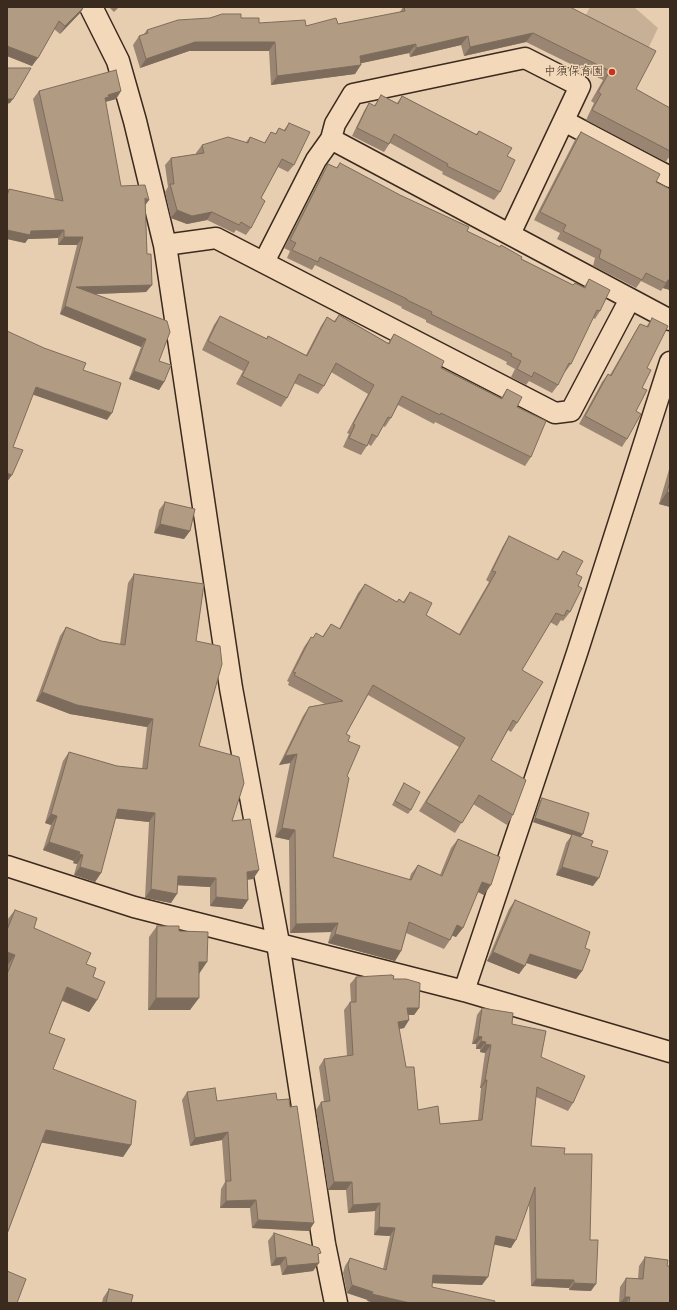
<!DOCTYPE html>
<html>
<head>
<meta charset="utf-8">
<style>
  body { margin:0 }
  #map { position:relative; width:677px; height:1310px; overflow:hidden; background:#e8ceb1; font-family:"Comic Neue",sans-serif }
  canvas { display:block }
  .frame { position:absolute; inset:0; border:8px solid #3b2a1e; pointer-events:none }
</style>
</head>
<body>
<div id="map">
<canvas width="677" height="1310"></canvas>
<div class="frame"></div>
</div>
<script>
const context = document.querySelector('canvas').getContext('2d');
context.lineJoin = 'round';
function paint(path, color) { context.fillStyle = color; context.fill(path, 'evenodd'); }
const shape = rows => new Path2D(rows.map(r => 'M' + r).join(''));
function stroke(path, color, width, dash) { context.strokeStyle = color; context.lineWidth = width; context.lineCap = dash ? 'butt' : 'round'; context.setLineDash(dash || []); context.stroke(path); }
function drawText(font, color, halo, rows, align = 'center') {
  context.font = font + ' "Comic Neue","Klee One",sans-serif'; context.lineWidth = 3; context.setLineDash([]); context.textBaseline = 'middle'; context.strokeStyle = halo; context.fillStyle = color; for (const [text, x, y, turn = 0] of rows) {
    context.save(); context.translate(x, y); context.rotate((+turn || 0) * Math.PI / 180); context.textAlign = isNaN(turn) ? turn : align; if (halo) context.strokeText(text, 0, 0); context.fillText(text, 0, 0); context.restore();
  }
}
paint(shape([
  [590,7,634,7,658,28,646,53,583,20]
]), '#c8b096');
const minor = shape([
  [564,121,670,177],
  [331,139,670,320],
  [165,245,216,238,555,413,571,411,630,299],
  [264,262,316,160,331,139,335,124,353,94,525,58,580,86,510,234],
  [7,866,134,907,464,991,670,1052],
  [464,991,577,653,670,362]
]);
const tertiary = shape([
  [91,7,118,61,135,121,165,245,231,688,278,943,324,1244,336,1303]
]);
stroke(minor, '#3b2a1e', 23);
stroke(tertiary, '#3b2a1e', 25);
stroke(minor, '#f3d9ba', 20);
stroke(tertiary, '#f3d9ba', 22);
paint(shape([
  [7,7,84,7,80,13,60,34,54,29,32,66,7,56],
  [109,7,119,7,114,12],
  [403,7,570,7,636,89,670,108,670,159,668,158,666,162,586,120,594,103,591,101,603,80,526,42,464,56,461,45,410,57,409,53,361,63,355,74,271,85,269,51,189,51,140,68,133,45,139,36,144,34,147,30,241,18,259,23,306,26,338,24,400,12],
  [39,91,121,91,116,99,105,102,121,186,149,200,145,205,147,254,152,285,146,292,95,294,167,321,159,361,164,382,159,390,129,379,141,347,60,314,77,245,58,245,58,238,28,239,25,243,7,239,7,192,9,189,55,200,33,99],
  [381,95,397,103,402,96,476,134,479,131,507,156,500,192,494,200,442,174,443,172,390,143,384,152,352,136,364,111,369,103,374,106],
  [289,123,294,165,288,172,278,167,261,198,251,228,246,235,236,230,234,233,207,220,187,224,171,218,165,192,168,187,165,165,171,158,196,154,196,153,202,145,246,142,250,137,264,143,271,132,275,134,279,128,284,130],
  [581,132,656,182,670,189,670,290,663,288,661,291,641,281,636,288,615,277,593,266,595,258,557,239,560,233,534,220,575,140],
  [340,163,467,231,573,285,575,283,584,287,589,279,600,311,595,319,593,318,571,364,565,372,564,372,558,385,552,393,529,381,526,385,511,377,515,369,506,364,507,362,426,322,426,320,401,308,402,307,315,265,312,270,287,258,290,251,284,248,323,172,328,164,336,168],
  [339,315,388,343,394,334,441,368,501,398,507,389,517,407,531,457,525,466,435,422,434,424,398,405,391,418,385,427,383,426,377,437,371,446,368,444,361,455,343,447,349,434,347,433,368,394,331,372,324,386,318,394,294,383,287,398,281,407,236,384,243,371,202,350,214,325,220,316,266,339,268,336,306,355,321,326,327,317,334,321],
  [652,318,647,368,636,411,627,439,622,447,579,424,602,382,608,374,610,375,635,332,640,324,646,327],
  [670,466,670,507,659,504],
  [165,502,190,531,184,539,154,533,159,510],
  [509,536,556,560,563,551,576,574,578,586,570,612,563,621,561,620,557,626,550,622,522,670,517,723,511,732,508,730,491,760,513,815,507,825,473,804,455,833,419,811,459,747,368,695,346,734,348,741,347,776,333,857,409,880,411,874,418,865,440,875,451,848,458,839,484,895,478,892,456,937,452,935,450,940,444,949,406,933,401,951,395,961,328,943,331,932,290,933,289,840,275,837,290,763,279,765,303,716,309,707,325,704,288,685,289,682,287,681,304,647,311,637,313,638,316,633,322,637,331,624,339,629,358,593,365,584,397,602,399,599,403,602,410,592,426,615,459,634,489,582,486,580,503,546],
  [134,574,196,641,199,746,232,821,259,870,253,879,247,880,248,900,242,909,210,906,210,887,178,885,171,903,145,898,149,822,115,818,101,873,95,882,74,875,77,864,73,863,74,861,43,850,51,825,45,823,63,761,69,752,117,766,142,769,147,727,70,714,36,701,60,636,66,627,101,641,120,644,128,583],
  [404,783,411,810,408,814,392,805],
  [542,798,581,837,591,846,593,886,556,875,566,843,572,835,533,822,539,802],
  [515,900,585,948,582,971,576,979,526,963,519,974,487,961,509,909],
  [15,910,34,928,86,964,93,977,97,1000,89,1012,62,1001,49,1033,53,1069,131,1145,123,1157,42,1142,7,1234,7,920],
  [157,926,179,931,199,974,190,1010,148,1010,149,937],
  [356,977,393,979,419,1008,414,1015,408,1015,409,1020,404,1028,399,1029,406,1067,418,1110,440,1124,478,1120,481,1088,480,1088,485,1053,480,1052,480,1049,476,1049,476,1044,472,1044,477,1015,482,1008,512,1024,541,1057,573,1103,568,1111,536,1097,531,1146,564,1154,590,1240,591,1291,569,1290,569,1288,531,1286,529,1202,511,1248,494,1244,482,1285,432,1283,367,1301,368,1300,347,1293,343,1273,345,1266,350,1258,383,1269,390,1236,374,1235,375,1211,348,1213,346,1190,328,1190,316,1110,321,1102,324,1102,319,1067,324,1059,347,1056,344,1010,350,1002,351,1002,350,984],
  [187,1092,217,1101,277,1100,309,1231,252,1228,250,1208,220,1208,221,1189,225,1182,222,1140,190,1146,182,1100],
  [274,1233,318,1257,319,1263,313,1271,282,1275,280,1265,271,1266,268,1241],
  [645,1257,667,1266,670,1303,619,1303,620,1287,626,1278,638,1279,639,1266],
  [109,1289,131,1303,102,1303,103,1298]
]), '#998571');
paint(shape([
  [84,7,80,13,60,34,65,26],
  [533,33,526,42,464,56,470,47],
  [468,36,461,45,410,57,416,48],
  [195,42,275,42,269,51,189,51,140,68,146,59],
  [416,44,409,53,353,65,360,56],
  [7,46,38,58,32,66,7,56],
  [361,65,355,74,271,85,277,76],
  [121,91,116,99,105,102,105,98,108,95],
  [7,99,13,99,10,103,7,104],
  [145,198,149,200,143,208],
  [177,210,212,212,207,220,187,224,171,218],
  [7,230,31,231,64,230,58,238,28,239,25,243,7,239],
  [64,237,83,237,77,245,58,245],
  [668,280,670,280,670,290,663,288],
  [152,285,146,292,70,295,76,287],
  [65,306,146,339,141,347,60,314],
  [134,371,164,382,159,390,129,379],
  [36,387,112,413,107,420,31,394],
  [7,473,12,475,7,482],
  [667,492,670,493,670,507,659,504],
  [160,524,190,531,184,539,154,533],
  [42,692,153,719,147,727,70,714,36,701],
  [297,754,290,763,279,765,285,756],
  [118,809,155,813,149,822,112,818],
  [51,814,57,816,51,825,45,823],
  [535,818,583,834,580,838,533,822],
  [282,828,295,830,289,840,275,837],
  [49,842,80,852,74,861,43,850],
  [79,854,83,855,77,864,73,863],
  [80,867,101,873,95,882,74,875],
  [562,867,599,878,593,886,556,875],
  [259,870,253,879,241,880,247,872],
  [178,876,216,878,210,887,172,885],
  [482,882,491,885,484,895,476,891],
  [151,889,177,894,171,903,145,898],
  [216,897,248,900,242,909,210,906],
  [338,923,331,932,290,933,296,924],
  [457,925,463,928,456,937,450,935],
  [335,934,401,951,395,961,328,943],
  [7,952,15,955,7,966],
  [493,952,525,966,519,974,487,961],
  [530,954,582,971,576,979,524,962],
  [199,962,207,962,199,974],
  [67,987,97,1000,89,1012,59,999],
  [156,998,199,998,190,1010,148,1010],
  [407,1008,419,1008,414,1015,402,1015],
  [409,1020,404,1028,393,1030,398,1022],
  [478,1036,482,1037,476,1044,472,1044],
  [481,1041,486,1042,480,1049,476,1049],
  [485,1044,491,1045,485,1053,480,1052],
  [485,1080,487,1080,481,1088,480,1088],
  [46,1130,131,1145,123,1157,38,1142],
  [228,1132,222,1140,190,1146,195,1138],
  [334,1182,352,1182,346,1190,328,1190],
  [256,1200,250,1208,220,1208,226,1201],
  [380,1203,375,1211,348,1213,353,1205],
  [258,1220,314,1223,309,1231,252,1228],
  [379,1227,395,1228,390,1236,374,1235],
  [496,1236,516,1240,511,1248,491,1244],
  [286,1257,280,1265,271,1266,276,1258],
  [319,1263,313,1271,282,1275,287,1266],
  [433,1275,488,1277,482,1285,428,1283],
  [536,1279,574,1280,569,1288,531,1286],
  [574,1283,596,1284,591,1291,569,1290],
  [352,1285,373,1292,368,1300,347,1293],
  [372,1294,410,1303,374,1303,367,1301],
  [625,1297,630,1297,626,1303,620,1303]
]), '#7d6c5c');
const building = shape([
  [7,7,84,7,65,26,59,21,38,58,7,46,7,7],
  [404,7,570,7,656,51,636,89,670,108,670,151,592,110,601,94,598,92,610,71,533,33,470,47,468,36,416,48,416,44,360,56,361,65,277,76,275,42,195,42,146,59,139,36,148,33,147,30,178,20,210,18,222,14,241,14,241,18,259,18,259,23,305,20,306,26,336,18,338,24,405,11,404,7],
  [7,68,31,68,13,99,7,99,7,68],
  [116,70,121,91,108,95,109,97,105,98,121,186,145,185,149,200,145,198,147,254,151,254,152,285,76,287,167,321,170,332,159,361,171,365,164,382,134,371,146,339,65,306,83,237,64,237,64,230,31,231,30,235,7,230,7,196,9,189,63,201,39,91,116,70],
  [381,95,398,104,402,96,477,135,479,131,512,148,507,156,515,160,500,192,447,166,448,164,394,134,389,144,357,128,369,103,375,106,381,95],
  [289,123,310,132,294,165,282,159,261,198,265,201,251,228,241,222,239,225,212,212,192,216,177,210,170,184,174,184,171,158,204,153,202,145,228,137,248,143,250,137,265,143,271,132,276,134,279,128,285,131,289,123],
  [581,132,660,174,656,182,670,189,670,280,668,280,666,283,646,273,642,280,599,258,601,250,563,231,566,225,540,212,581,132],
  [340,163,400,195,469,227,467,231,500,247,501,245,522,257,521,259,573,285,575,283,585,288,589,279,610,290,600,311,597,310,571,364,569,363,558,385,534,372,532,377,517,369,521,361,511,356,512,354,431,314,432,312,407,300,407,299,320,257,318,262,292,250,296,243,290,240,328,164,337,168,340,163],
  [339,315,389,344,394,334,407,341,444,361,441,368,502,399,507,389,522,397,517,407,546,421,531,457,441,413,440,415,402,396,391,418,388,417,377,437,372,434,367,446,349,438,355,425,353,424,374,385,336,363,324,386,299,374,287,398,242,376,249,362,208,341,220,316,267,339,268,336,307,356,327,317,335,322,339,315],
  [652,318,668,326,647,368,651,370,642,388,647,390,636,411,641,414,627,439,585,416,608,374,611,376,640,324,648,327,652,318],
  [7,331,44,348,86,363,83,370,121,383,112,413,36,387,13,447,23,450,12,475,7,473,7,331],
  [670,482,670,493,667,492,670,482],
  [165,502,195,509,190,531,160,524,165,502],
  [509,536,558,560,563,551,583,561,576,574,582,577,578,586,582,588,570,612,567,610,564,616,556,613,522,670,543,682,517,723,513,720,491,760,526,780,513,815,479,795,462,823,426,802,465,738,373,685,346,734,350,736,348,741,360,746,347,776,349,778,333,857,411,880,418,865,442,876,458,839,500,857,491,885,482,882,463,928,457,925,450,940,409,922,401,951,335,934,338,923,296,924,295,830,282,828,297,754,285,756,309,707,343,701,294,675,296,673,293,672,311,637,313,638,316,633,323,637,331,624,340,629,365,584,397,602,399,599,404,603,410,592,432,603,426,615,460,635,496,572,492,571,509,536],
  [134,574,204,584,196,641,220,646,222,664,199,746,239,757,244,783,232,821,250,819,259,870,247,872,248,900,216,897,216,878,178,876,177,894,151,889,155,813,118,809,101,873,80,867,83,855,79,854,80,852,49,842,57,816,51,814,69,752,117,766,147,769,153,719,77,705,42,692,66,627,101,641,125,645,134,574],
  [404,783,420,792,411,810,395,801,404,783],
  [542,798,589,813,583,834,535,818,542,798],
  [572,834,593,841,591,846,608,851,599,878,562,867,572,834],
  [515,900,590,932,585,948,590,950,582,971,530,954,525,966,493,952,515,900],
  [15,910,37,918,34,928,91,953,86,964,96,968,93,977,105,982,97,1000,67,987,49,1033,65,1039,53,1069,136,1101,131,1145,46,1130,7,1234,7,974,15,955,7,952,7,930,15,910],
  [157,926,179,926,179,931,208,932,207,962,199,962,199,998,156,998,157,926],
  [391,975,394,976,393,979,406,979,420,983,419,1008,407,1008,409,1020,398,1022,406,1067,414,1067,418,1110,438,1106,440,1124,482,1120,487,1080,485,1080,491,1045,485,1044,486,1042,481,1041,482,1037,478,1036,482,1008,513,1013,512,1024,546,1031,541,1057,585,1076,573,1103,537,1087,531,1146,565,1148,564,1154,592,1154,590,1240,598,1240,596,1284,574,1283,574,1280,536,1279,535,1187,516,1240,496,1236,488,1277,433,1275,432,1287,495,1301,494,1303,410,1303,372,1294,373,1292,352,1285,348,1265,350,1258,386,1270,395,1228,379,1227,380,1203,353,1205,352,1182,334,1182,321,1102,330,1101,324,1059,353,1055,350,1002,356,1002,356,977,391,975],
  [215,1088,217,1101,276,1093,277,1100,289,1099,290,1107,297,1106,314,1223,258,1220,256,1200,226,1201,226,1181,231,1181,228,1132,195,1138,187,1092,215,1088],
  [274,1233,319,1248,321,1253,318,1254,319,1263,287,1266,286,1257,276,1258,274,1233],
  [645,1257,668,1260,667,1266,670,1266,670,1303,629,1303,630,1297,625,1297,626,1278,643,1279,645,1257],
  [7,1271,26,1279,17,1303,7,1303,7,1271],
  [109,1289,133,1295,131,1303,106,1303,109,1289]
]);
paint(building, '#b29b83');
stroke(building, '#7d6c5c', 1);
for (const [x, y, r, color] of [
  [612,72,4,"#c8321e"]
]) { const dot = new Path2D(); dot.arc(x, y, r, 0, 2 * Math.PI); context.fillStyle = color; context.fill(dot); stroke(dot, '#f3d9ba', 1.5); }
drawText('12px', '#3b2a1e', '#f3d9ba', [
  ["中須保育園",604,72]
], 'right');
</script>
</body>
</html>
